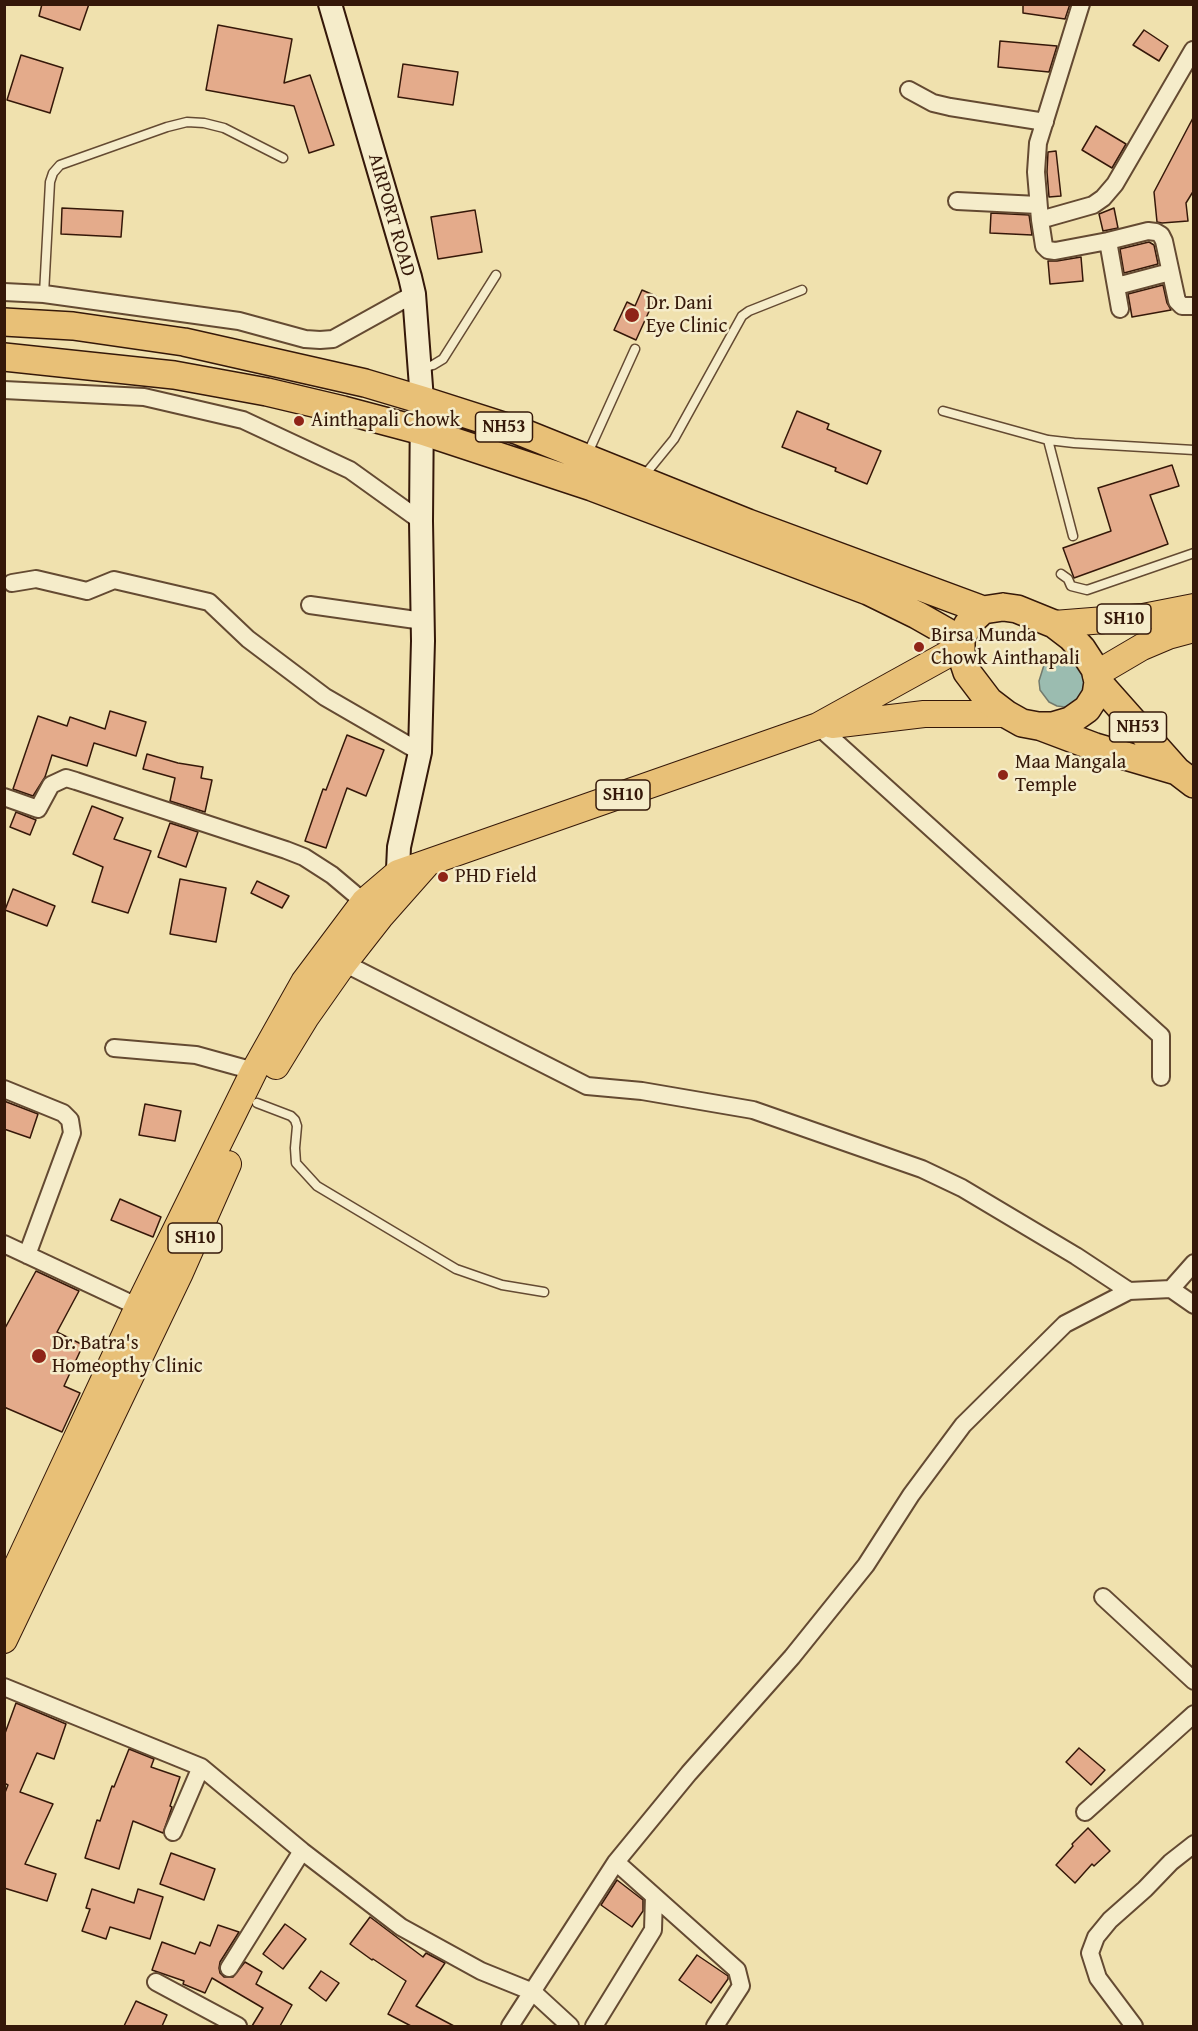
<!DOCTYPE html>
<html>
<head>
<meta charset="utf-8">
<style>
  body { margin:0 }
  #map { position:relative; width:1198px; height:2031px; overflow:hidden; background:#f0e1ae; font-family:"Gentium Book Plus",serif }
  canvas { display:block }
  .frame { position:absolute; inset:0; border:6px solid #351809; pointer-events:none }
</style>
</head>
<body>
<div id="map">
<canvas width="1198" height="2031"></canvas>
<div class="frame"></div>
</div>
<script>
const context = document.querySelector('canvas').getContext('2d');
context.lineJoin = 'round';
function paint(path, color) { context.fillStyle = color; context.fill(path, 'evenodd'); }
const shape = rows => new Path2D(rows.map(r => 'M' + r).join(''));
function stroke(path, color, width, dash) { context.strokeStyle = color; context.lineWidth = width; context.lineCap = dash ? 'butt' : 'round'; context.setLineDash(dash || []); context.stroke(path); }
function drawText(font, color, halo, rows, align = 'center') {
  context.font = font + ' "Gentium Book Plus",serif'; context.lineWidth = 5; context.setLineDash([]); context.textBaseline = 'middle'; context.strokeStyle = halo; context.fillStyle = color; for (const [text, x, y, turn = 0] of rows) {
    context.save(); context.translate(x, y); context.rotate((+turn || 0) * Math.PI / 180); context.textAlign = isNaN(turn) ? turn : align; if (halo) context.strokeText(text, 0, 0); context.fillText(text, 0, 0); context.restore();
  }
}
const water = shape([
  [1059,656,1076,658,1090,687,1074,705,1065,707,1057,706,1049,702,1040,690,1039,681,1044,665,1059,656]
]);
paint(water, '#9bbcb0');
stroke(water, '#727a6d', 1.5);
const building = shape([
  [42,4,89,4,80,30,39,16,42,4],
  [1023,4,1070,4,1065,19,1023,13,1023,4],
  [218,25,292,39,284,83,310,75,334,145,309,153,294,106,206,90,218,25],
  [1144,30,1168,46,1159,61,1133,45,1144,30],
  [1000,41,1057,46,1049,72,998,67,1000,41],
  [21,55,63,68,50,113,7,100,21,55],
  [403,64,458,72,453,105,398,97,403,64],
  [1194,116,1194,190,1186,203,1188,221,1162,223,1157,222,1154,192,1194,116],
  [1096,126,1126,144,1112,168,1082,150,1096,126],
  [1056,151,1061,196,1049,197,1047,172,1048,152,1056,151],
  [62,208,123,211,121,237,61,234,62,208],
  [1114,208,1118,228,1103,231,1099,214,1114,208],
  [475,210,482,252,438,259,431,217,475,210],
  [991,213,1029,215,1032,235,990,233,991,213],
  [1149,242,1154,245,1158,264,1124,273,1120,249,1149,242],
  [1081,257,1083,281,1050,284,1048,261,1057,261,1081,257],
  [1163,285,1167,303,1171,310,1132,317,1128,294,1163,285],
  [642,290,656,296,636,340,614,330,627,302,635,306,642,290],
  [797,411,829,424,827,429,881,451,867,484,835,471,836,468,782,447,797,411],
  [1172,465,1179,486,1150,495,1168,544,1074,578,1063,548,1111,531,1098,488,1172,465],
  [110,711,146,722,136,756,94,743,87,766,52,755,45,777,33,796,13,789,38,716,67,726,70,717,105,729,110,711],
  [347,735,384,750,366,796,347,788,326,848,305,841,323,789,326,790,347,735],
  [147,754,178,763,203,767,201,778,212,780,205,812,170,801,175,778,143,769,147,754],
  [92,806,123,818,114,839,151,851,128,913,92,902,103,867,73,854,92,806],
  [16,812,36,820,30,835,10,827,16,812],
  [170,823,198,832,186,867,158,857,170,823],
  [180,879,226,888,216,942,170,934,180,879],
  [257,881,289,896,282,908,251,893,257,881],
  [13,889,55,906,47,926,5,910,13,889],
  [4,1101,38,1114,30,1138,4,1129,4,1101],
  [145,1104,181,1111,175,1141,139,1135,145,1104],
  [120,1199,161,1217,153,1237,111,1220,120,1199],
  [36,1271,79,1291,57,1332,83,1345,64,1386,80,1393,62,1432,4,1407,4,1330,36,1271],
  [16,1703,66,1724,54,1759,37,1753,20,1792,53,1804,25,1864,56,1874,47,1901,4,1888,4,1795,8,1785,4,1783,4,1736,16,1703],
  [1079,1748,1105,1770,1091,1785,1066,1762,1079,1748],
  [129,1749,154,1759,151,1767,180,1777,170,1806,172,1807,163,1833,133,1821,119,1869,85,1858,97,1820,100,1821,112,1786,114,1787,129,1749],
  [1088,1828,1110,1851,1094,1866,1092,1864,1075,1883,1056,1865,1073,1846,1072,1844,1088,1828],
  [171,1853,215,1869,204,1900,160,1884,171,1853],
  [617,1880,643,1900,643,1911,632,1927,601,1905,617,1880],
  [92,1889,134,1903,138,1889,163,1897,150,1939,110,1927,106,1939,82,1931,90,1909,86,1908,92,1889],
  [370,1917,423,1957,426,1953,445,1963,416,2006,454,2026,411,2026,388,2014,406,1981,373,1959,372,1960,350,1944,370,1917],
  [285,1924,306,1939,283,1969,263,1954,285,1924],
  [218,1925,239,1932,220,1962,219,1968,220,1973,224,1977,233,1977,245,1962,262,1972,256,1984,292,2005,280,2026,252,2026,263,2008,212,1978,205,1993,183,1984,184,1981,152,1970,162,1942,195,1954,200,1942,210,1946,218,1925],
  [697,1955,728,1976,728,1979,711,2003,679,1980,697,1955],
  [321,1971,339,1983,326,2001,309,1988,321,1971],
  [136,2001,167,2015,162,2026,124,2026,136,2001]
]);
paint(building, '#e4ab8b');
stroke(building, '#351809', 1.5);
const service = shape([
  [44,294,50,182,53,173,60,165,167,127,187,122,204,123,224,128,283,158],
  [422,368,433,365,443,359,496,275],
  [943,411,1048,440,1074,443,1194,450],
  [1048,440,1073,536],
  [587,455,635,349],
  [643,477,674,439,742,316,749,311,802,290],
  [1061,574,1068,579,1071,586,1087,590,1194,553],
  [257,1103,291,1116,295,1120,297,1126,295,1148,296,1163,317,1186,456,1269,502,1285,544,1292]
]);
const minor = shape([
  [1081,4,1038,143,1036,172,1040,220,1044,246,1048,250,1055,251,1108,241,1120,309],
  [909,90,933,103,950,107,1045,122],
  [957,201,1038,205],
  [1040,220,1093,205,1103,198,1115,184,1193,50],
  [1108,241,1148,231,1156,232,1161,235,1164,241,1177,301,1182,306,1194,306],
  [1117,286,1170,272],
  [4,292,44,294,239,321,305,339,320,340,333,339,414,294],
  [4,390,144,397,243,420,350,470,421,521],
  [12,583,36,579,87,591,114,580,209,602,248,639,325,697,420,752],
  [310,605,423,621],
  [818,726,1161,1036,1161,1077],
  [4,797,38,809,51,785,66,778,76,781,286,850,304,857,332,875,364,902],
  [344,963,587,1086,642,1091,753,1110,922,1169,962,1188,1076,1256,1129,1291],
  [114,1048,196,1055,254,1071],
  [4,1089,63,1113,70,1120,72,1133,27,1255],
  [4,1244,145,1310],
  [1171,1289,1194,1305],
  [1103,1597,1194,1681],
  [4,1687,201,1767,302,1851,401,1927,481,1971,533,1992,570,2026],
  [1085,1812,1194,1714],
  [173,1832,201,1767],
  [616,1862,737,1970,741,1986,715,2026],
  [229,1968,302,1851],
  [156,1982,238,2026],
  [510,2026,616,1862,689,1773,792,1657,866,1565,911,1495,963,1425,1065,1324,1129,1291,1171,1289,1194,1263],
  [594,2026,653,1930,654,1896],
  [1134,2026,1098,1978,1090,1953,1096,1937,1110,1920,1145,1889,1171,1862,1194,1844]
]);
const secondary = shape([
  [330,4,410,277,414,294,422,400,421,521,423,641,420,752,399,847,397,891]
]);
const primary = shape([
  [1054,624,1143,617,1194,607],
  [1096,674,1142,647,1168,636,1194,629],
  [832,725,924,714,1006,714],
  [276,1066,306,1017,344,963,380,917,426,865],
  [4,1594,139,1305,254,1071,304,982,364,902,398,873,818,726,961,647],
  [4,1640,179,1275,228,1164]
]);
const trunk = shape([
  [4,322,73,326,184,342,365,383,422,400,519,431,748,523,983,610],
  [4,357,174,375,267,392,343,410,422,431,592,487,868,591,917,615,961,640],
  [1003,607,1017,609,1054,624,1071,637,1082,649,1095,669,1098,682,1096,695,1087,709,1070,721,1053,726,1038,726,1022,723,1006,714,989,701,967,672,961,654,961,640,968,624,983,610,1003,607],
  [1098,682,1177,771,1194,784],
  [1042,727,1095,747,1177,771]
]);
stroke(service, '#644a32', 11);
stroke(minor, '#644a32', 20);
stroke(secondary, '#351809', 26);
stroke(primary, '#351809', 28);
stroke(trunk, '#351809', 30);
stroke(service, '#f5ecca', 8);
stroke(minor, '#f5ecca', 16);
stroke(secondary, '#f5ecca', 22);
stroke(primary, '#e8c077', 26);
stroke(trunk, '#e8c077', 27);
for (const [x, y, r, color] of [
  [632,315,8,"#8f2418"],
  [299,421,6,"#8f2418"],
  [919,647,6,"#8f2418"],
  [1003,775,6,"#8f2418"],
  [443,877,6,"#8f2418"],
  [39,1356,8,"#8f2418"]
]) { const dot = new Path2D(); dot.arc(x, y, r, 0, 2 * Math.PI); context.fillStyle = color; context.fill(dot); stroke(dot, '#f5ecca', 2); }
for (const [x, y, w] of [
  [504,427,57],
  [1124,619,54],
  [1138,727,57],
  [623,795,54],
  [195,1238,54]
]) { const box = new Path2D(); box.roundRect(x - w / 2, y - 15, w, 30, 4.5); context.fillStyle = '#f5ecca'; context.fill(box); stroke(box, '#351809', 1.5); }
drawText('bold 18px', '#351809', null, [
  ["NH53",504,427],
  ["SH10",1124,619],
  ["NH53",1138,727],
  ["SH10",623,795],
  ["SH10",195,1238]
]);
drawText('20px', '#351809', '#f5ecca', [
  ["AIRPORT ROAD",391,215,74]
]);
drawText('20px', '#351809', '#f5ecca', [
  ["Dr. Dani",646,304],
  ["Eye Clinic",646,327],
  ["Ainthapali Chowk",311,421],
  ["Birsa Munda",931,636],
  ["Chowk Ainthapali",931,659],
  ["Maa Mangala",1015,763],
  ["Temple",1015,786],
  ["PHD Field",455,877],
  ["Dr. Batra's",52,1344],
  ["Homeopthy Clinic",52,1367]
], 'left');
</script>
</body>
</html>
